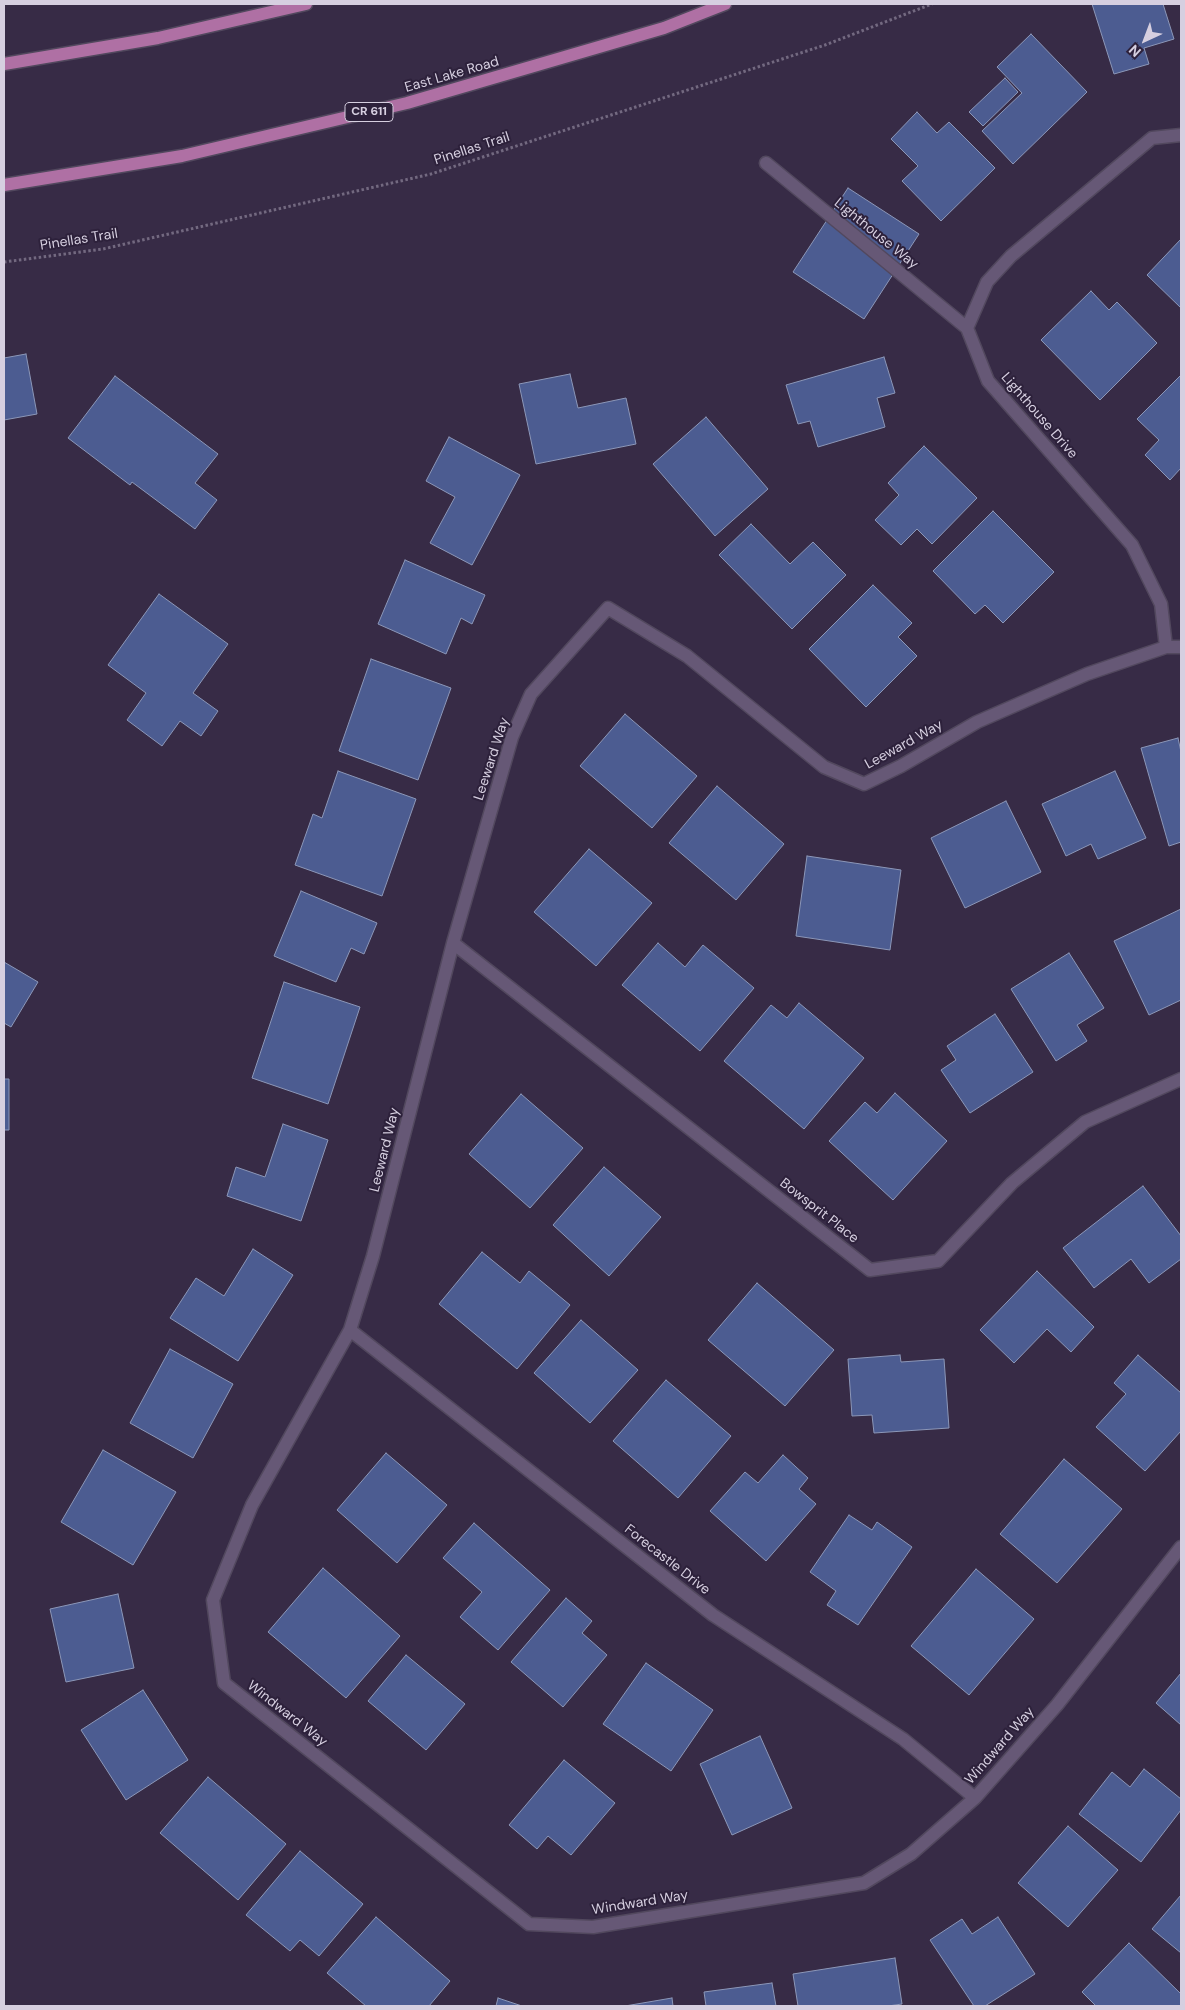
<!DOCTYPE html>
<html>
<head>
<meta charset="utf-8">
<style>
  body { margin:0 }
  #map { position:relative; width:1185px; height:2010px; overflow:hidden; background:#372b46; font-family:"DM Sans",sans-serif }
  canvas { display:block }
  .frame { position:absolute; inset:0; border:5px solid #d6cfe0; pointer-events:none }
  .north { position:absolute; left:1120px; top:15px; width:50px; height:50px; -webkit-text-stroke:4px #2d213b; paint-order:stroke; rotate:223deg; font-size:14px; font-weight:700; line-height:20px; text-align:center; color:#d6cfe0 }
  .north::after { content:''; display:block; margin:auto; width:18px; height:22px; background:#d6cfe0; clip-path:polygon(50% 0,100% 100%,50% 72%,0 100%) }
</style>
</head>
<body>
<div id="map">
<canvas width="1185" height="2010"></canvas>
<div class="frame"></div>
<div class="north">N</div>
</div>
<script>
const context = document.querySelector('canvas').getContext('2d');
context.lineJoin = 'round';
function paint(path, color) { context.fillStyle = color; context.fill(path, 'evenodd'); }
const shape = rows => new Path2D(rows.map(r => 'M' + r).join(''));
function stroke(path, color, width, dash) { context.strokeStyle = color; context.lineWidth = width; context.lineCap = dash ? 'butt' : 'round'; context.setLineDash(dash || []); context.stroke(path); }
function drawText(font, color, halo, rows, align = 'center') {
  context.font = font + ' "DM Sans",sans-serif'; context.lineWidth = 4; context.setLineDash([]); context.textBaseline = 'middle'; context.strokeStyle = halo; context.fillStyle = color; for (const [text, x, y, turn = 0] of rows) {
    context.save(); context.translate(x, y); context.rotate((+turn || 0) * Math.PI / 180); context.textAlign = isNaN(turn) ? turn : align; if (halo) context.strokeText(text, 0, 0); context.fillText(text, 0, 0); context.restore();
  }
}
const building = shape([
  [1092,4,1163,4,1174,39,1144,48,1149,64,1114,74,1092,4],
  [1031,34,1087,92,1013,164,982,131,1022,93,997,67,1031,34],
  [1005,78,1018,92,983,126,969,112,1005,78],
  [917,112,937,133,949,122,995,168,941,221,902,181,918,166,891,139,917,112],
  [848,188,919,234,864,319,793,272,848,188],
  [1181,239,1181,308,1147,275,1181,239],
  [1091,291,1109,310,1117,302,1157,343,1100,400,1041,340,1091,291],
  [26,354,37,414,4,420,4,358,26,354],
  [884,357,895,393,877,398,885,427,818,447,810,421,798,424,786,385,884,357],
  [570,374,578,408,626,398,636,444,536,464,519,384,570,374],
  [1181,375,1181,468,1170,480,1145,455,1159,440,1137,419,1181,375],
  [115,376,218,454,195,483,217,500,195,529,132,482,130,485,68,438,115,376],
  [706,417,768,489,715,536,653,464,706,417],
  [449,437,520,475,472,565,430,543,455,497,426,481,449,437],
  [924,446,977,498,932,544,917,529,901,545,875,520,899,495,888,483,924,446],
  [993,511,1054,572,1003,623,985,605,975,614,933,571,993,511],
  [751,524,790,564,813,542,846,575,792,629,719,555,751,524],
  [405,560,485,595,472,624,461,618,446,654,378,624,405,560],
  [873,585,912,623,898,637,917,656,866,707,809,649,873,585],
  [159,594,228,644,193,693,218,711,201,736,180,721,162,746,127,720,146,693,108,665,159,594],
  [371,659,451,688,418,780,339,751,371,659],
  [625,714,697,776,652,828,580,766,625,714],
  [1178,738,1181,752,1181,842,1169,846,1141,748,1178,738],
  [338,771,416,799,382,896,295,865,313,814,322,818,338,771],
  [1115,771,1146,838,1098,859,1091,844,1066,856,1042,804,1115,771],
  [717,786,784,844,736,900,669,843,717,786],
  [1006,801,1041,872,965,908,931,838,1006,801],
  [589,849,652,903,596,966,534,912,589,849],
  [807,856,901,870,890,950,796,936,807,856],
  [301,891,377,923,364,954,351,948,336,982,274,956,301,891],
  [1181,909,1181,1000,1149,1015,1114,941,1181,909],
  [658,943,685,967,703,945,754,988,700,1051,622,985,658,943],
  [1069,953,1104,1008,1077,1025,1087,1041,1056,1061,1011,989,1069,953],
  [4,962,38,982,11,1027,4,1023,4,962],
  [284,982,360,1007,328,1104,252,1078,284,982],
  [799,1003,864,1058,804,1129,724,1061,771,1005,787,1018,799,1003],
  [995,1014,1033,1072,970,1113,941,1070,956,1060,947,1046,995,1014],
  [4,1079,9,1079,9,1130,4,1130,4,1079],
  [895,1093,947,1141,893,1200,829,1141,865,1102,877,1113,895,1093],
  [521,1094,583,1148,530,1208,469,1154,521,1094],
  [283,1124,328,1140,301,1221,227,1196,236,1167,265,1177,283,1124],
  [604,1167,661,1217,609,1276,553,1225,604,1167],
  [1143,1186,1181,1236,1181,1259,1149,1283,1131,1259,1094,1288,1063,1248,1143,1186],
  [253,1249,293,1275,238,1361,170,1318,196,1278,224,1296,253,1249],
  [482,1252,520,1283,529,1271,570,1305,517,1369,439,1304,482,1252],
  [1037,1271,1094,1327,1071,1352,1047,1329,1014,1363,980,1330,1037,1271],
  [757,1283,834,1350,785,1406,708,1340,757,1283],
  [581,1320,638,1370,590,1423,534,1373,581,1320],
  [170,1349,233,1384,193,1458,130,1423,170,1349],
  [900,1355,901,1362,944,1359,949,1428,874,1433,872,1415,852,1416,848,1359,900,1355],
  [1138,1355,1181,1393,1181,1431,1145,1471,1096,1427,1126,1394,1114,1383,1138,1355],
  [666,1380,731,1436,678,1498,613,1441,666,1380],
  [103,1450,176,1492,133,1565,61,1522,103,1450],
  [386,1453,447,1505,397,1563,337,1510,386,1453],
  [783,1455,808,1478,799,1489,816,1504,766,1561,710,1511,745,1472,758,1483,783,1455],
  [1064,1459,1122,1509,1057,1583,1000,1534,1064,1459],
  [849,1515,872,1530,877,1522,912,1547,858,1625,827,1605,836,1591,810,1572,849,1515],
  [474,1523,550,1590,498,1650,460,1617,482,1592,443,1558,474,1523],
  [323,1568,400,1636,346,1698,268,1632,323,1568],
  [976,1569,1034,1619,969,1695,911,1646,976,1569],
  [118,1594,134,1668,66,1682,50,1609,118,1594],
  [566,1598,592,1621,582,1633,607,1655,563,1707,511,1662,566,1598],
  [406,1655,465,1704,426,1750,368,1701,406,1655],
  [646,1663,713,1710,671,1771,603,1724,646,1663],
  [1181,1673,1181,1725,1156,1703,1181,1673],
  [143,1690,188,1760,126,1800,81,1730,143,1690],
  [760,1736,792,1808,732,1835,700,1764,760,1736],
  [564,1760,615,1803,571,1855,548,1836,537,1849,509,1825,564,1760],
  [1144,1769,1181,1799,1181,1810,1141,1862,1079,1814,1112,1772,1130,1787,1144,1769],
  [208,1777,286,1844,238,1900,160,1833,208,1777],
  [1068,1826,1118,1870,1068,1927,1018,1883,1068,1826],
  [300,1851,363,1904,319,1956,300,1940,290,1951,246,1915,300,1851],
  [1181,1895,1181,1953,1152,1929,1181,1895],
  [376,1917,450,1981,429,2006,366,2006,327,1973,376,1917],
  [998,1917,1035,1974,985,2006,974,2006,930,1940,962,1919,972,1934,998,1917],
  [1129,1943,1181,1994,1181,2006,1096,2006,1082,1992,1129,1943],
  [895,1958,902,2004,888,2006,798,2006,793,1974,895,1958],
  [772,1983,776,2006,706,2006,704,1992,772,1983],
  [498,1998,522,2006,496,2006,498,1998],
  [672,1998,673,2006,625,2006,672,1998]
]);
paint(building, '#4c5c91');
stroke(building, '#8c97b8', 1);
const minor = shape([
  [766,163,967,328],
  [1166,647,1161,604,1132,545,988,381,967,328,987,282,1011,256,1152,138,1181,135],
  [1181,647,1166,647,1087,674,977,722,901,766,864,784,824,767,687,656,608,608,531,694,512,737,453,943,373,1256,350,1330,252,1505,213,1600,224,1683,529,1924,593,1927,864,1883,911,1854,975,1798,1057,1705,1181,1547],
  [453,943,870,1270,938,1261,1012,1183,1085,1122,1181,1079],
  [350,1330,713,1615,903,1739,975,1798]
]);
const major = shape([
  [4,64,158,38,306,4],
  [4,185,182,156,407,103,664,28,725,4]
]);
stroke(minor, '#52485e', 15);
stroke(major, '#52485e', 15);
stroke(shape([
  [4,262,103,249,431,174,825,45,932,4]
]), '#736980', 3, [2.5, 2.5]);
stroke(minor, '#665876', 12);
stroke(major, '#af70a4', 12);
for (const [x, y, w] of [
  [369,112,48]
]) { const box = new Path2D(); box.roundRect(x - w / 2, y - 9.5, w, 19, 4); context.fillStyle = '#2d213b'; context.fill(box); stroke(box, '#d6cfe0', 1); }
drawText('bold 12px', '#d6cfe0', null, [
  ["CR 611",369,112]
]);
drawText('14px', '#d6cfe0', '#2d213b', [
  ["East Lake Road",452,75,-16],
  ["Pinellas Trail",472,149,-18],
  ["Lighthouse Way",876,234,39],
  ["Pinellas Trail",79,240,-9],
  ["Lighthouse Drive",1039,416,49],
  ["Leeward Way",904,745,-29],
  ["Leeward Way",492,759,-72],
  ["Leeward Way",385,1150,-76],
  ["Bowsprit Place",819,1211,38],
  ["Forecastle Drive",667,1560,38],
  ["Windward Way",287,1714,38],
  ["Windward Way",1000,1746,-49],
  ["Windward Way",640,1903,-9]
]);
</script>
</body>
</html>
